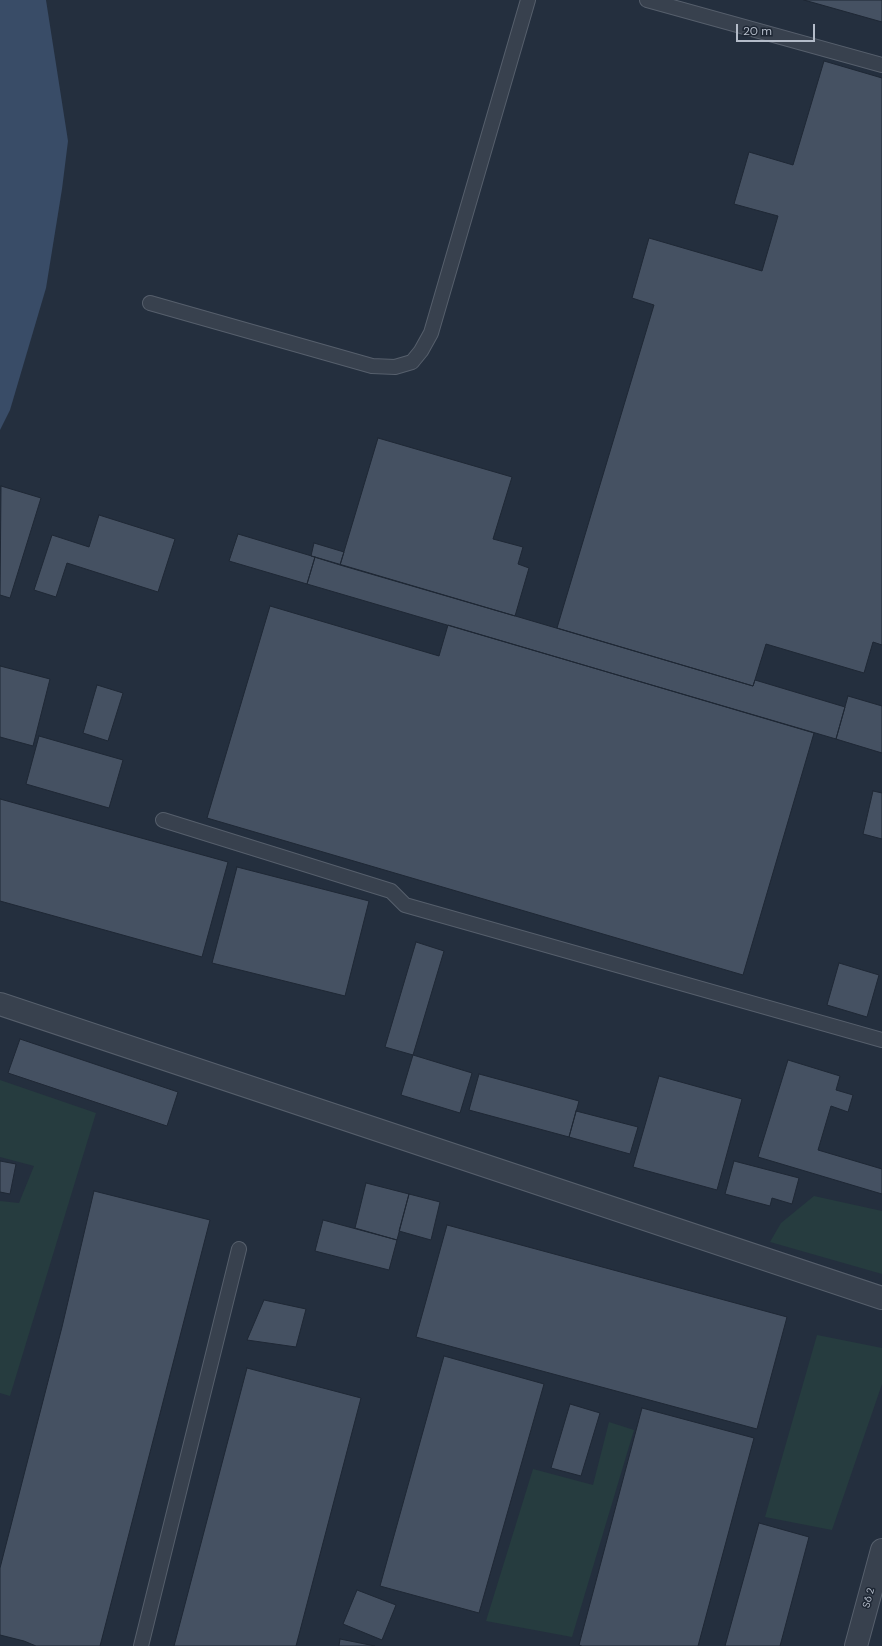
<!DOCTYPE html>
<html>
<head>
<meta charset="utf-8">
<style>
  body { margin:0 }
  #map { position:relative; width:882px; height:1646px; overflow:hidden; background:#242f3e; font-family:"DM Sans",sans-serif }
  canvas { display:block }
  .scale { position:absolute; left:736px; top:24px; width:79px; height:18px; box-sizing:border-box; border:2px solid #b4bcc9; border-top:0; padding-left:5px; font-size:12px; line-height:14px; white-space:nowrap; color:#b4bcc9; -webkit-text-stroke:3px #1d2633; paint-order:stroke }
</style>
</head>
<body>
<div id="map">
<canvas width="882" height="1646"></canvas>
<div class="scale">20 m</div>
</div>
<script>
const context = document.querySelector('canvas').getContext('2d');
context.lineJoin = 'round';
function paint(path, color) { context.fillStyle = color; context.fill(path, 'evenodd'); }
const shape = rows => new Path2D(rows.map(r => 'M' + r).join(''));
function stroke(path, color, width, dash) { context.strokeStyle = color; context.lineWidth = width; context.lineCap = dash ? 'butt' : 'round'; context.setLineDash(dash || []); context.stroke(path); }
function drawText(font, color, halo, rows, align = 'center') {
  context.font = font + ' "DM Sans",sans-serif'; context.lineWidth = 3; context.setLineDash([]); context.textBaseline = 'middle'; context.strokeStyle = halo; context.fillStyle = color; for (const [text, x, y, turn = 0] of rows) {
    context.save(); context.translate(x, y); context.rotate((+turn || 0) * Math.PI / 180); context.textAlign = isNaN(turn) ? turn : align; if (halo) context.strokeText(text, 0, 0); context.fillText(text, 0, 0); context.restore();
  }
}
paint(shape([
  [0,1080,96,1113,10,1396,0,1393,0,1201,19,1203,34,1166,0,1157],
  [814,1196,882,1211,882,1274,770,1242,781,1223],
  [817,1335,882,1348,882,1384,832,1530,765,1517],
  [609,1422,634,1430,572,1637,486,1621,533,1469,593,1485]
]), '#263c3f');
paint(shape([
  [0,0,46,0,68,141,62,189,46,288,10,410,0,430]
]), '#394c67');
const building = shape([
  [804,0,882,0,882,22,804,0],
  [824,61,882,78,882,645,873,642,864,673,766,644,753,686,557,628,654,305,632,298,649,238,762,271,778,216,734,204,749,152,793,165,824,61],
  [378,438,512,477,493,539,523,547,518,564,529,568,515,616,340,565,378,438],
  [1,486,41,498,10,598,0,595,1,486],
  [99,515,175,539,158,592,67,563,56,597,34,590,52,535,89,547,99,515],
  [238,534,315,557,307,584,229,561,238,534],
  [314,543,344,552,340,565,311,556,314,543],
  [315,557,753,686,755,680,845,707,836,739,307,584,315,557],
  [270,606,439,656,448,625,814,733,743,975,207,818,270,606],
  [0,666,50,679,33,746,0,737,0,666],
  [97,685,123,693,108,741,83,733,97,685],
  [848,696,882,706,882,753,836,739,848,696],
  [39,736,123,760,109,808,26,784,39,736],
  [873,791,882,793,882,839,863,834,873,791],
  [0,799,228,862,202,957,0,901,0,799],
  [237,867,369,901,345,996,212,963,237,867],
  [416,942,444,951,413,1055,385,1047,416,942],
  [839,963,879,975,867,1017,827,1005,839,963],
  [20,1039,178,1092,167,1126,8,1073,20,1039],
  [413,1055,472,1073,460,1113,401,1095,413,1055],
  [788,1060,840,1076,836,1090,853,1095,848,1112,831,1106,818,1150,882,1169,882,1194,758,1157,788,1060],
  [479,1074,579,1101,569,1137,469,1110,479,1074],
  [659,1076,742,1099,717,1190,633,1167,659,1076],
  [576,1111,638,1127,630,1154,569,1137,576,1111],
  [0,1161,16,1164,10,1194,0,1192,0,1161],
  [734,1161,799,1178,792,1204,772,1198,770,1206,725,1194,734,1161],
  [366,1183,409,1194,397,1240,355,1228,366,1183],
  [94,1191,210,1220,100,1646,36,1646,24,1641,0,1635,0,1568,62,1327,94,1191],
  [409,1194,440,1202,431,1240,399,1231,409,1194],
  [323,1220,397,1240,389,1270,315,1251,323,1220],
  [447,1225,787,1317,757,1429,416,1337,447,1225],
  [264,1300,306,1309,296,1347,247,1340,264,1300],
  [444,1356,544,1384,479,1613,380,1586,444,1356],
  [247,1368,361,1398,296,1646,174,1646,247,1368],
  [570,1404,600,1413,581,1476,551,1468,570,1404],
  [642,1408,754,1438,698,1646,582,1646,579,1645,642,1408],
  [759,1523,809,1537,780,1646,725,1646,759,1523],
  [357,1590,396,1605,382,1640,343,1624,357,1590],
  [340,1639,375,1646,339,1646,340,1639]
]);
paint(building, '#455162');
stroke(building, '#1f2835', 1);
const service = shape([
  [647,0,882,65],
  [150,303,372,366,395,367,412,362,421,351,431,333,528,0],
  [163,820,391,891,405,905,882,1040],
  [141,1646,239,1249]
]);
const tertiary = shape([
  [0,1004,882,1298],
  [856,1646,882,1550]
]);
stroke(service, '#565f6c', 16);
stroke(tertiary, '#565f6c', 24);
stroke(service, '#38414e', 14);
stroke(tertiary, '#38414e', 22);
drawText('10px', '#b4bcc9', '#1d2633', [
  ["Số 2",869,1598,-75]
]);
</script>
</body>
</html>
